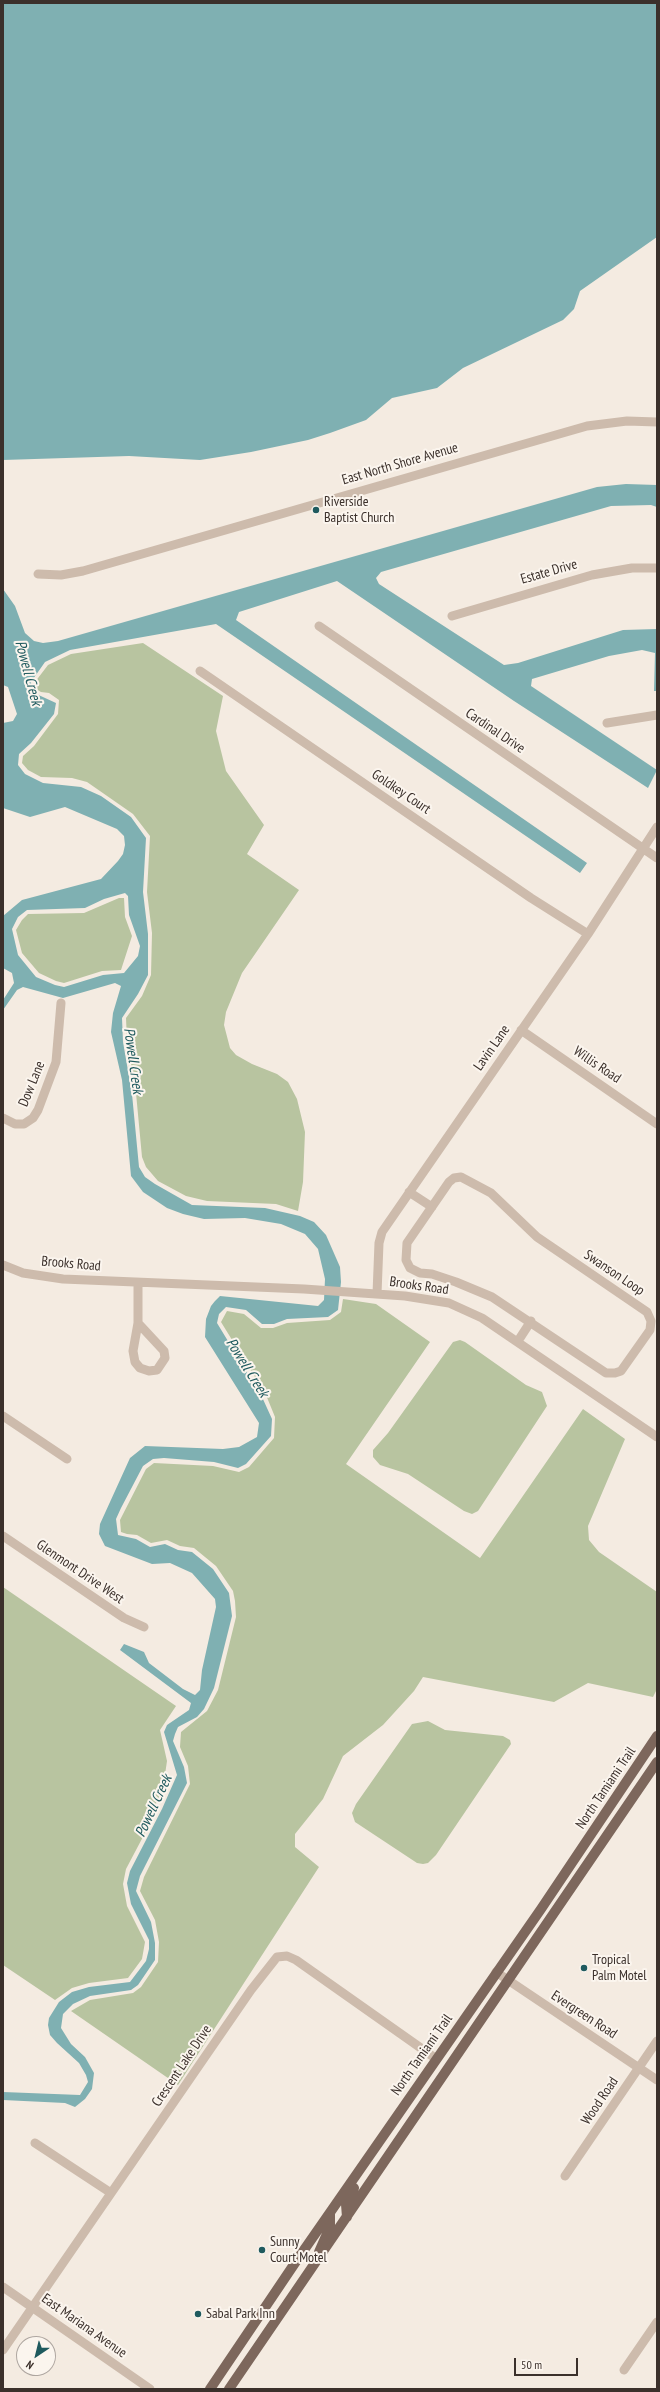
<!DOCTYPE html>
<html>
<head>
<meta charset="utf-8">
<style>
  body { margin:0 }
  #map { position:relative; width:660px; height:2392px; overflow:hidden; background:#f4ebe1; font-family:"PT Sans Narrow",sans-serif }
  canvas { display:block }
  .frame { position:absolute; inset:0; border:4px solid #3b302b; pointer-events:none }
  .north { position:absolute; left:16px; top:2336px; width:40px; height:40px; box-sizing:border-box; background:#fbf5ee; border:1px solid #aea6a0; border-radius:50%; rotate:215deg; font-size:11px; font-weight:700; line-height:16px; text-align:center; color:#3b302b }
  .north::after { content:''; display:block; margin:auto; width:14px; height:18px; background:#1f5a5e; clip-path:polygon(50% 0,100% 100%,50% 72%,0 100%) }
  .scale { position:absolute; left:514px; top:2358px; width:64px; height:18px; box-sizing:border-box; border:2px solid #3b302b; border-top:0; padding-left:5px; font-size:12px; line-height:14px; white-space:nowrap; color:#3b302b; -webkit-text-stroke:3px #fbf5ee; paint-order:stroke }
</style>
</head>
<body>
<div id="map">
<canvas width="660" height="2392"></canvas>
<div class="frame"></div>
<div class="north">N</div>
<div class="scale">50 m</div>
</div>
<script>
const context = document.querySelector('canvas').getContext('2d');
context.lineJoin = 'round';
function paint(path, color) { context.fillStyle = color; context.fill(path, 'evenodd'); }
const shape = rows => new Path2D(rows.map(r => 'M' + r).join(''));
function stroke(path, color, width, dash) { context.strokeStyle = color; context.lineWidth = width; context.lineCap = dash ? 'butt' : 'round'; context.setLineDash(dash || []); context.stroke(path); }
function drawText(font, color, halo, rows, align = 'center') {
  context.font = font + ' "PT Sans Narrow",sans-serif'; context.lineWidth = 4; context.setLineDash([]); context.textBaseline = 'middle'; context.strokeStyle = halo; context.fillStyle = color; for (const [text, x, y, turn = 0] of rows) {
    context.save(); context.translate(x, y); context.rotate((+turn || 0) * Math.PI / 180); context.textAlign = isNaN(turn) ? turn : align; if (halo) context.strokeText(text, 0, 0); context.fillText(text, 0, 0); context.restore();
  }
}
paint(shape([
  [143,643,223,696,216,731,226,771,264,825,247,854,299,890,242,973,226,1012,224,1025,230,1048,236,1055,252,1064,277,1074,288,1082,297,1099,305,1132,303,1182,298,1211,276,1204,207,1201,186,1196,158,1181,146,1167,142,1157,136,1093,127,1041,126,1018,142,996,151,975,152,933,147,892,150,836,133,814,87,782,72,778,41,777,28,770,22,763,23,756,34,746,58,714,59,700,49,693,41,692,36,689,35,682,48,665,71,654],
  [119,898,124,898,125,917,132,936,121,970,102,971,64,983,56,981,39,973,22,953,16,930,22,920,28,914,84,913],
  [343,1299,376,1304,430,1342,346,1464,480,1558,583,1409,625,1439,588,1526,589,1540,599,1552,657,1592,657,1689,653,1697,588,1683,554,1702,423,1677,414,1691,383,1725,343,1756,323,1799,295,1834,295,1847,319,1867,178,2085,71,2011,90,2000,133,1993,141,1987,158,1962,159,1942,155,1920,140,1891,144,1877,190,1784,188,1766,180,1747,181,1732,207,1711,218,1690,236,1617,235,1601,233,1591,216,1566,194,1548,180,1546,167,1540,151,1543,137,1535,127,1534,121,1532,120,1520,146,1469,154,1463,213,1466,239,1472,249,1467,274,1438,275,1417,266,1395,221,1322,227,1311,244,1314,261,1328,273,1328,287,1323,330,1320,341,1312],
  [460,1340,465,1342,526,1385,542,1392,547,1406,478,1511,472,1514,464,1511,408,1474,380,1465,373,1457,373,1450,388,1433,453,1342],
  [3,1587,176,1706,160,1730,167,1761,163,1788,154,1808,144,1822,142,1828,145,1833,126,1869,123,1884,127,1906,145,1942,142,1959,128,1978,89,1983,72,1988,55,2000,3,1965],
  [428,1721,445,1730,503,1736,510,1740,511,1744,436,1855,428,1863,423,1864,417,1863,355,1822,352,1813,356,1804,412,1724]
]), '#b8c4a0');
paint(shape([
  [3,3,657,3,657,237,580,291,574,309,563,320,463,368,437,388,392,398,366,420,330,433,308,440,251,452,200,460,129,456,3,460],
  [626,484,657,485,657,507,651,505,611,506,381,572,376,578,379,584,504,665,518,663,623,630,657,629,657,691,654,691,655,653,642,650,609,656,532,679,531,686,657,770,648,788,514,701,337,581,239,612,236,620,587,863,580,873,216,624,70,650,45,662,31,682,32,692,56,703,54,714,31,743,19,754,18,765,25,774,43,783,81,787,101,796,131,817,146,838,143,892,148,934,148,975,138,994,122,1018,123,1042,132,1094,139,1167,145,1177,155,1184,192,1205,265,1208,300,1216,314,1222,326,1235,340,1267,341,1282,338,1310,328,1317,287,1319,274,1324,262,1324,246,1310,226,1307,219,1314,217,1323,262,1397,272,1419,271,1436,246,1464,238,1468,214,1462,164,1458,153,1459,143,1466,121,1508,116,1519,118,1535,136,1539,150,1547,165,1544,178,1550,192,1552,213,1569,229,1593,232,1616,214,1688,204,1709,197,1717,178,1727,175,1734,173,1741,184,1767,187,1783,140,1876,136,1891,151,1922,155,1943,155,1960,138,1985,131,1990,90,1996,73,2004,63,2014,61,2028,71,2044,85,2057,94,2073,92,2089,85,2099,75,2107,65,2103,3,2100,3,2092,80,2095,88,2082,86,2075,79,2063,57,2043,50,2035,48,2025,49,2018,59,2002,72,1992,89,1987,130,1982,146,1961,149,1949,149,1940,131,1904,127,1883,130,1871,162,1809,177,1775,164,1732,167,1725,189,1710,191,1703,120,1650,124,1644,144,1652,149,1663,183,1689,195,1695,200,1690,202,1670,216,1607,215,1599,192,1573,170,1563,152,1564,105,1546,99,1534,100,1524,130,1458,145,1446,223,1449,239,1447,257,1437,259,1423,205,1337,206,1319,211,1306,215,1301,220,1296,318,1306,324,1300,325,1279,318,1249,305,1234,281,1224,245,1218,204,1219,183,1214,167,1208,143,1192,131,1176,122,1080,111,1032,113,1013,121,986,115,983,63,998,23,987,17,990,3,1010,3,1000,14,983,12,973,3,968,3,916,22,900,101,879,118,861,123,854,125,845,124,836,117,829,65,807,30,817,3,808,3,723,13,721,17,714,8,687,3,685,3,589,15,606,25,633,34,641,43,643,58,641,597,487],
  [125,893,128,896,129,915,140,946,138,956,124,973,103,975,64,987,55,985,36,977,18,955,12,929,18,917,27,910,85,908,104,899]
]), '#7fb0b2');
stroke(shape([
  [38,574,61,575,83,571,587,426,627,421,657,422],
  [452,616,592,575,632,568,657,568],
  [319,626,657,858],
  [200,671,531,898,588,934],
  [607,723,657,715],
  [521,1030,657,1124],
  [3,1118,15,1124,24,1124,33,1118,38,1110,56,1062,61,1003],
  [461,1177,491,1193,537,1237,647,1312,651,1321,650,1330,621,1371,615,1373,606,1373,492,1297,456,1282,432,1274,420,1273,410,1268,406,1260,407,1243,449,1182,454,1178,461,1177],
  [409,1192,432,1207],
  [3,1265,23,1273,63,1279,304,1289,405,1296,449,1303,482,1318,657,1437],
  [377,1294,379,1243,382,1232,588,934,657,827],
  [138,1323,164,1351,165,1358,157,1370,149,1371,140,1368,135,1362,133,1351,138,1323,138,1283],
  [518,1341,531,1321],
  [3,1416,67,1459],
  [3,1536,124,1618,144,1627],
  [496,1972,657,2080],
  [35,2143,111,2193],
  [565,2176,657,2041],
  [3,2287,150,2389],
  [3,2350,251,1990,277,1957,287,1956,296,1960,435,2058],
  [624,2370,657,2322]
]), '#cdbbac', 9);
stroke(shape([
  [347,2217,346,2204,354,2188],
  [319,2252,330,2227,330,2213],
  [210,2389,297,2260,541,1909,657,1736],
  [229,2389,657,1762]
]), '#7d675c', 10);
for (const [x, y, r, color] of [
  [316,510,4,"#1f5a5e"],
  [584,1968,4,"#1f5a5e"],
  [262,2250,4,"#1f5a5e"],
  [198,2314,4,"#1f5a5e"]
]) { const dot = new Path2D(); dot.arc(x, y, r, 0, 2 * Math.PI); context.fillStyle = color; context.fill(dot); stroke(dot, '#fbf5ee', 1.5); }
drawText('14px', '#3b302b', '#fbf5ee', [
  ["East North Shore Avenue",400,464,-16],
  ["Estate Drive",549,572,-16],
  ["Cardinal Drive",495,731,34],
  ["Goldkey Court",401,792,34],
  ["Lavin Lane",492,1048,-55],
  ["Willis Road",597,1065,34],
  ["Dow Lane",32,1084,-68],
  ["Brooks Road",71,1264,5],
  ["Swanson Loop",614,1273,34],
  ["Brooks Road",419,1286,8],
  ["Glenmont Drive West",80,1572,34],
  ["North Tamiami Trail",606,1788,-56],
  ["Evergreen Road",584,2015,33],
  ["North Tamiami Trail",422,2055,-55],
  ["Crescent Lake Drive",182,2066,-56],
  ["Wood Road",600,2101,-56],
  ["East Mariana Avenue",84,2326,35]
]);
drawText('14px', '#3b302b', '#fbf5ee', [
  ["Riverside",324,502],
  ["Baptist Church",324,518],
  ["Tropical",592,1960],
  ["Palm Motel",592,1976],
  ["Sunny",270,2242],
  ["Court Motel",270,2258],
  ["Sabal Park Inn",206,2314]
], 'left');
drawText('italic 15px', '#1f5a5e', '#fbf5ee', [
  ["Powell Creek",28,673,75],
  ["Powell Creek",133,1061,82],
  ["Powell Creek",247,1368,58],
  ["Powell Creek",154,1806,-65]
]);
</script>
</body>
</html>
